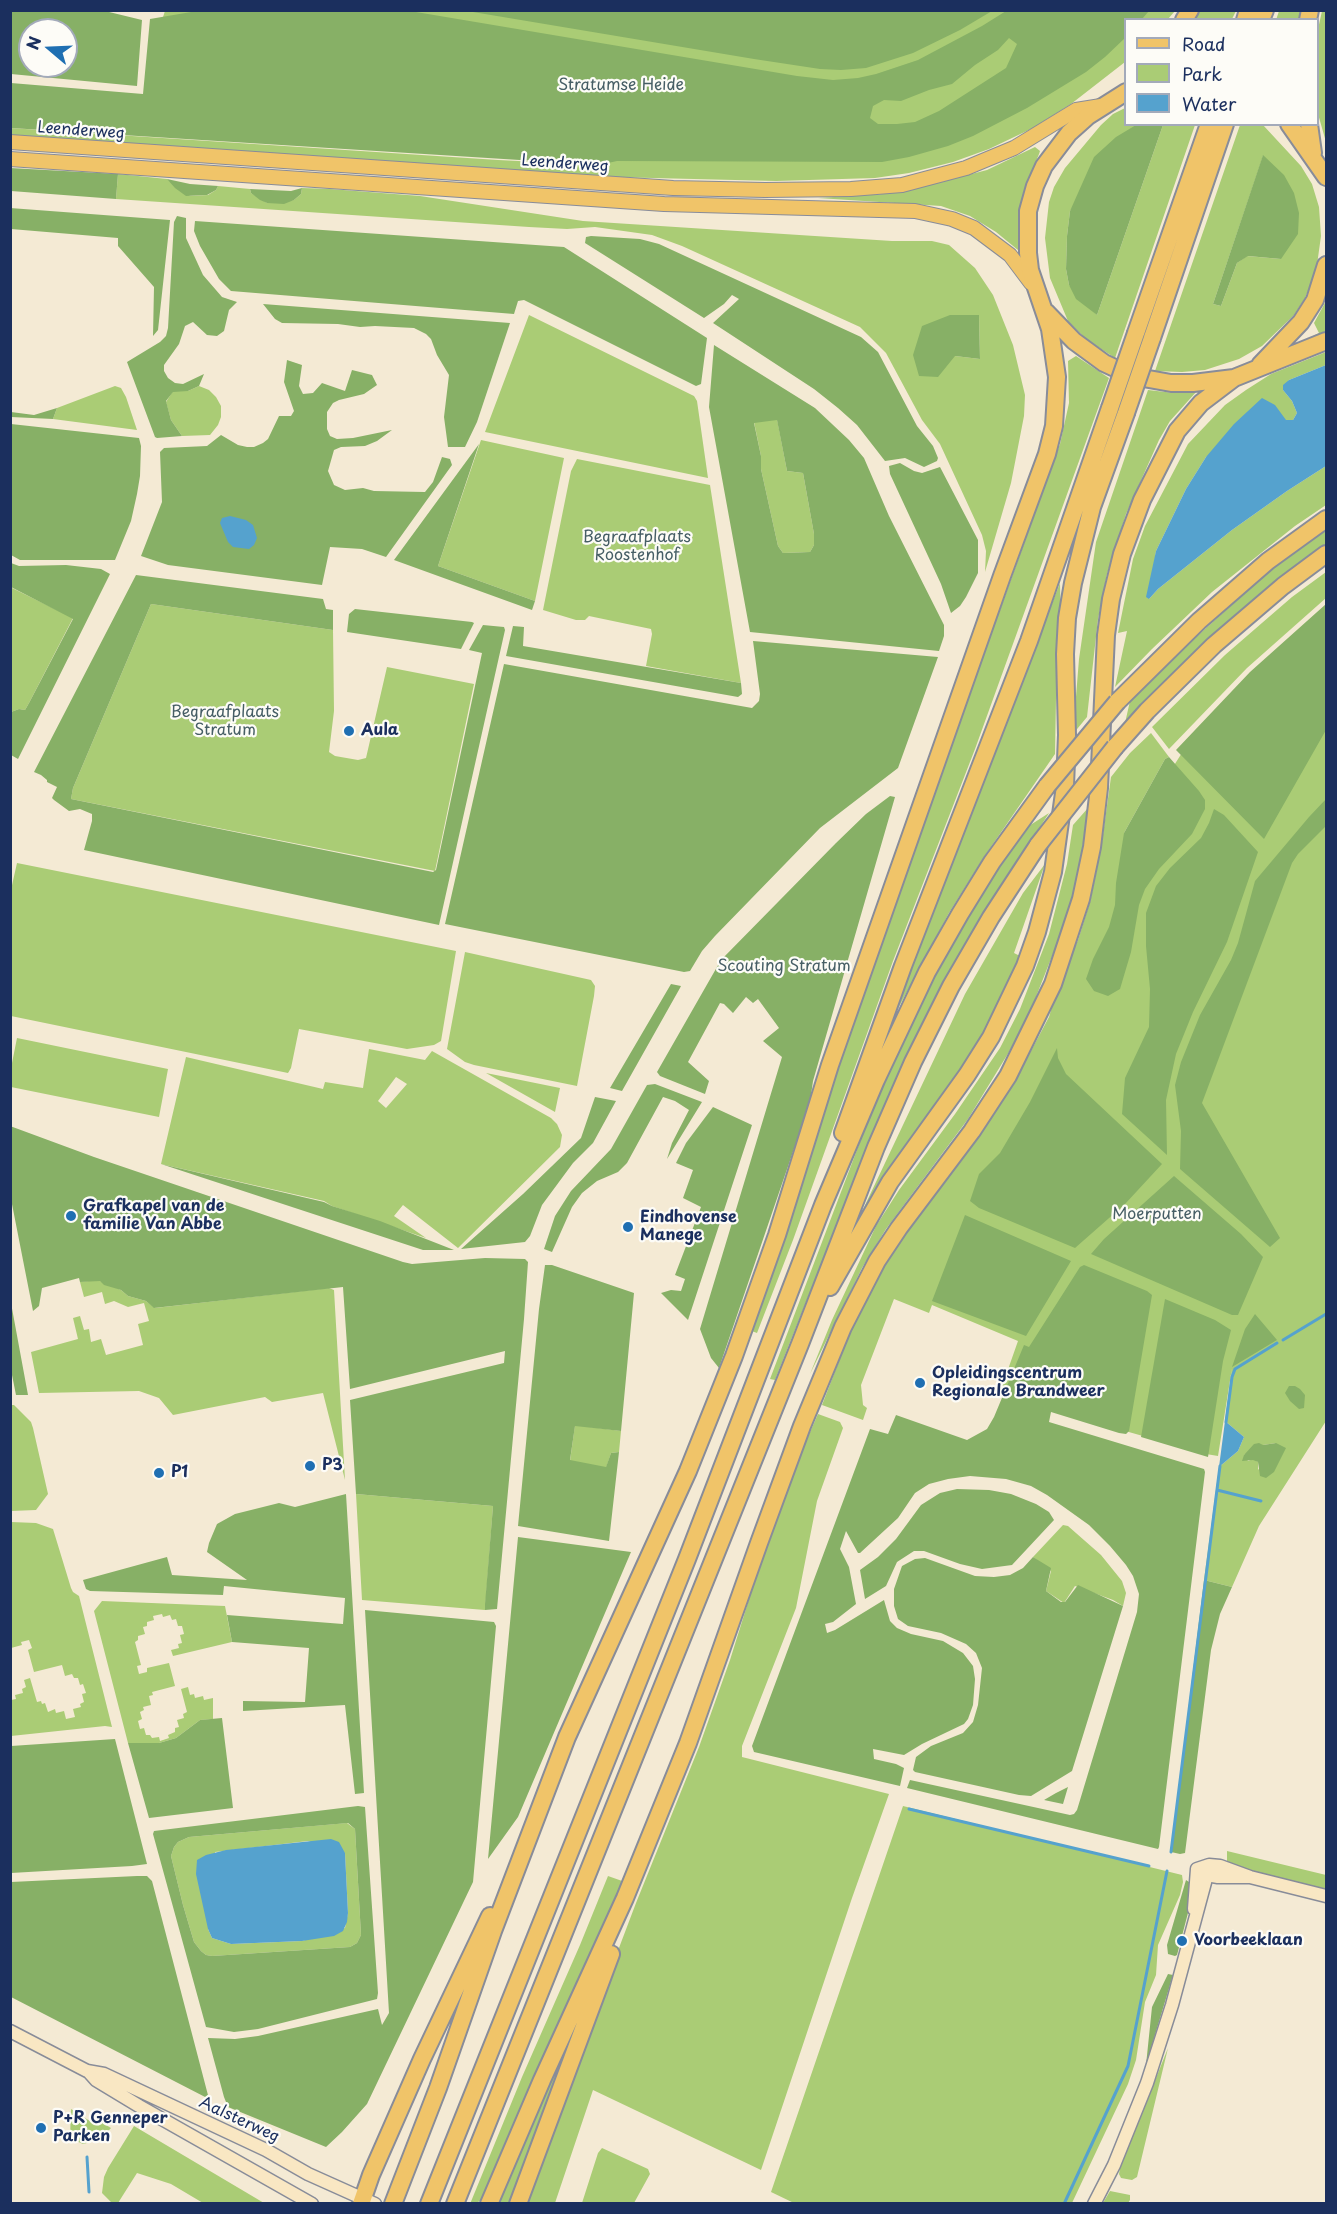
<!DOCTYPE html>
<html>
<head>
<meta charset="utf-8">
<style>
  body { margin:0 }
  #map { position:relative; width:1337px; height:2214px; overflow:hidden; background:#f4ead4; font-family:"Playpen Sans",sans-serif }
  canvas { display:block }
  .frame { position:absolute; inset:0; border:12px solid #1b2f5e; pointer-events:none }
  .legend { position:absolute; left:1124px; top:18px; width:195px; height:108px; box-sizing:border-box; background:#fdfcf7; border:2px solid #a3aaba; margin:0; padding:8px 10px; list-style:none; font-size:18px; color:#1b2f5e }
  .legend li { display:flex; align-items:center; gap:12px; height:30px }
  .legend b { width:30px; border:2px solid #a3aaba }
  .north { position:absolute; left:18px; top:18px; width:60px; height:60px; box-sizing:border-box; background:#fdfcf7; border:2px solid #a3aaba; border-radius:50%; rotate:289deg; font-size:16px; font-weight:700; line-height:24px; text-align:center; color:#1b2f5e }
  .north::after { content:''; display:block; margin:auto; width:21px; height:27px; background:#1f6fb2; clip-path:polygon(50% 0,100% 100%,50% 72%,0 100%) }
</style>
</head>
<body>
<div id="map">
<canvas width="1337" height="2214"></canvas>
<div class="frame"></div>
<ul class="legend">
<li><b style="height:8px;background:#f0c469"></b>Road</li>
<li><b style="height:16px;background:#aacc75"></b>Park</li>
<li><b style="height:16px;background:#55a2ce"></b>Water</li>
</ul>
<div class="north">N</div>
</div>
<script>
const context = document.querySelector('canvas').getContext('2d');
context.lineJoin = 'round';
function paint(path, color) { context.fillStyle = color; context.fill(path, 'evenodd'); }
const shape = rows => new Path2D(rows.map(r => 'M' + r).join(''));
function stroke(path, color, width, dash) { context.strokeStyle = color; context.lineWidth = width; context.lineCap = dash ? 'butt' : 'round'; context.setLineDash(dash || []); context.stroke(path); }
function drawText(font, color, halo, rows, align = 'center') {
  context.font = font + ' "Playpen Sans",sans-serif'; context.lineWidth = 4.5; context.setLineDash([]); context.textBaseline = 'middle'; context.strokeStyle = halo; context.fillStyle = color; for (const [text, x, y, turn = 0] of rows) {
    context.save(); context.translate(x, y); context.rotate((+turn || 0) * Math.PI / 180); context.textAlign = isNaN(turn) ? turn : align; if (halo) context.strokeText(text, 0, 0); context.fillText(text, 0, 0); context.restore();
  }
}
paint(shape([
  [165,11,1175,11,1168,19,1126,20,1125,62,1071,104,1033,128,989,149,953,162,909,173,875,178,776,181,612,177,11,137,10,128,498,160,599,165,604,164,159,29],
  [1199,11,1236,11,1232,19,1193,20],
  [1279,11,1305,11,1303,19,1276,20],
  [1322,11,1326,11,1326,142,1318,114,1318,29],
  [1125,108,1126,124,1136,125,1070,211,1067,236,1066,269,1069,285,1097,315,1163,125,1195,125,1115,358,1086,339,1068,321,1050,278,1045,238,1049,202,1054,187,1065,168,1101,125,1113,114],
  [1240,125,1263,125,1301,166,1312,184,1319,207,1321,236,1316,272,1305,298,1294,315,1262,346,1239,359,1205,370,1182,372,1155,371],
  [1263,156,1281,259,1247,256,1237,263,1221,306,1213,304],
  [1035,147,1040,151,1039,154,1024,190,1019,229,1020,248,1018,250,996,232,970,216,941,206,818,198,883,194,914,189,987,170],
  [118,174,167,179,190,196,208,195,216,190,218,186,250,189,251,193,267,203,294,200,301,194,302,188,330,189,420,196,583,221,892,241,932,241,949,245,975,268,993,295,1013,345,1025,395,1024,416,1011,483,985,572,986,551,982,535,940,444,922,420,886,353,860,327,682,246,652,235,595,227,567,229,529,227,116,199],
  [979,315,980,359,955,356],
  [1326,301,1326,334,1306,343,1305,340,1319,333,1314,323],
  [529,315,694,396,697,401,708,478,485,432],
  [1326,352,1326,365,1289,380,1283,390,1292,401,1297,413,1293,420,1286,421,1206,457,1186,489,1156,551,1149,599,1158,589,1232,530,1287,491,1326,466,1326,505,1295,526,1212,592,1152,649,1115,687,1127,631,1118,633,1133,559,1145,526,1188,444,1225,405,1246,390,1271,374],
  [1076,356,1109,378,975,749,893,961,793,1240,757,1333,749,1330,835,1066,1060,444,1069,403,1068,361],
  [115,386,121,388,126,397,137,430,53,419,57,408],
  [199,386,209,390,216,397,221,406,221,417,218,425,210,435,182,436,171,420,166,402,173,391,188,391],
  [1148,390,1174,393,1197,391,1170,421,1159,440,1126,514,1107,574,1098,619,1087,717,1073,734,1079,659,1096,542],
  [777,419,787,471,803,473,814,534,814,545,810,552,783,553,778,546,761,469,761,456,754,422],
  [481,440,564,458,535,601,438,566],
  [577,459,710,485,741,683,646,666,652,634,651,629,589,616,585,620,576,620,543,610,571,471],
  [1326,528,1326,546,1314,554,1125,723,1130,701,1167,663,1272,569],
  [1326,572,1326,598,1247,668,1169,749,1152,727,1225,655,1292,597],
  [1060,583,1061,632,1056,698,1055,754,984,857,949,913,886,1031],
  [10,587,73,618,29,703,25,710,19,709,11,712],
  [151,604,333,630,334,711,329,752,335,756,358,760,366,758,387,667,474,684,435,871,71,799,73,788],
  [1326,612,1326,1421,1259,1526,1232,1587,1204,1580,1219,1467,1238,1451,1244,1437,1225,1421,1232,1368,1218,1456,1206,1454,999,1395,1018,1341,932,1305,929,1313,894,1299,861,1385,863,1405,867,1408,863,1420,822,1405,851,1330,884,1267,906,1232,1017,1077,1049,1017,1058,986,1078,940,1090,902,1101,849,1111,777,1130,753,1151,733,1169,757,1165,759,1124,833,1134,828,1187,745],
  [1276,1443,1258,1470,1258,1462,1253,1459,1248,1461,1244,1455,1263,1445],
  [1088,808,1080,864,1072,898,1060,936,1030,1012,1009,1052,968,1119,886,1229,862,1268,810,1374,832,1320,876,1226,899,1190,955,1114,1000,1048,1020,1009,1049,934,1067,864,1073,825],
  [1049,813,974,930,945,981,894,1090,843,1209,775,1380,770,1379,882,1084,932,976,965,919,1021,831],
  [17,863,456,951,441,1041,434,1045,407,1049,299,1029,291,1068,288,1073,11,1016,10,894],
  [1045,864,1014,953,1020,956,1004,1000,986,1035,886,1176,858,1220,965,994,1023,893],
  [465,952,591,980,595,986,594,996,577,1086,474,1065,465,1062,447,1049],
  [17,1038,168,1069,159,1117,11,1087,11,1068],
  [369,1049,425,1060,432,1051,551,1118,557,1124,562,1135,560,1147,458,1248,403,1205,394,1216,426,1238,332,1206,324,1201,161,1164,186,1057,323,1089,325,1082,363,1088],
  [396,1077,407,1084,386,1108,378,1101],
  [486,1073,560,1088,555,1112],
  [98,1280,121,1290,128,1296,146,1301,155,1308,329,1288,334,1290,345,1480,323,1393,272,1402,265,1397,173,1415,159,1398,139,1391,39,1393,31,1352,78,1339,73,1318,80,1316,84,1330,89,1329,91,1342,101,1339,106,1355,143,1345,138,1324,149,1321,144,1303,128,1307,114,1301,105,1304,102,1292,84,1297,80,1282],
  [11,1405,14,1405,31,1422,33,1428,48,1494,36,1510,11,1511],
  [818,1414,840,1422,843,1428,817,1501,796,1608,742,1746,742,1757,889,1794,852,1898,761,2170,593,2090,555,2203,522,2204,636,1903,699,1747,730,1660,766,1545,807,1439],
  [575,1425,621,1431,619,1452,611,1453,606,1468,570,1461],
  [356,1494,493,1506,485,1610,362,1600],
  [11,1522,36,1523,53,1529,71,1588,73,1592,79,1596,112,1727,105,1726,11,1736,11,1700,16,1699,15,1695,23,1693,22,1689,26,1687,24,1680,30,1678,37,1702,41,1701,42,1704,45,1703,48,1712,55,1709,56,1713,64,1711,66,1719,75,1717,73,1709,81,1707,80,1704,84,1702,82,1694,86,1693,83,1684,80,1685,78,1678,74,1678,72,1674,65,1676,62,1665,34,1672,28,1650,32,1648,29,1640,21,1642,22,1645,11,1648],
  [1063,1525,1068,1526,1101,1555,1122,1581,1126,1593,1123,1606,1113,1600,1075,1586,1064,1603,1046,1591,1051,1571,1033,1557],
  [102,1601,225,1606,232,1642,173,1656,171,1650,179,1648,178,1644,182,1643,180,1635,184,1634,182,1626,178,1626,176,1619,172,1620,170,1615,163,1617,162,1614,153,1616,154,1620,147,1622,147,1626,143,1627,145,1634,138,1636,138,1640,135,1642,141,1665,137,1666,139,1674,147,1672,147,1668,169,1663,175,1686,152,1692,153,1695,149,1696,151,1705,143,1707,144,1710,140,1712,142,1719,138,1721,140,1729,144,1728,146,1735,150,1735,152,1738,159,1737,160,1741,169,1738,168,1735,175,1732,175,1728,179,1727,177,1720,184,1718,183,1714,187,1712,181,1689,188,1687,190,1695,194,1694,195,1698,203,1696,204,1700,213,1698,213,1719,200,1720,176,1738,159,1743,128,1743,94,1611],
  [903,1806,1182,1875,1183,1882,1180,1895,1158,1945,1156,1975,1145,2002,1136,2060,1128,2084,1072,2203,796,2204,771,2192],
  [347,1823,355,1829,361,1935,357,1943,350,1947,212,1956,206,1955,201,1951,194,1942,183,1905,171,1856,174,1847,178,1842,189,1837],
  [308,1841,345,1853,348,1913,345,1928,302,1941,231,1944,212,1938,208,1929,215,1852],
  [1227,1851,1326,1875,1326,1891,1227,1864],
  [608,1876,625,1882,484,2203,479,2201,478,2203,470,2204,522,2077,580,1945],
  [596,1978,540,2132,524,2163,509,2203,499,2204,563,2049],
  [1168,2048,1137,2177,1132,2180,1121,2178,1119,2174,1120,2168],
  [71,2109,93,2123,96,2119,111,2128,101,2139,83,2144,70,2138],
  [134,2126,264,2203,203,2203,171,2184,137,2173,118,2203,112,2203,102,2193,104,2177,108,2168],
  [602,2148,648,2169,650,2174,634,2203,582,2203,598,2153],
  [1110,2191,1130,2195,1130,2200,1128,2203,1103,2203]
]), '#aacc75');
paint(shape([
  [10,11,105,11,142,20,137,86,11,74],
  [30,30,66,30,66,66,30,66],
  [197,11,410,11,797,76,833,80,858,78,876,74,918,60,982,26,1006,11,1149,11,1142,19,1126,20,1125,38,1105,57,1086,72,1027,108,973,136,948,146,909,157,882,162,617,161,599,165,11,128,11,83,143,94,150,19],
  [1009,38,1017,44,1006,68,939,111,915,122,897,124,878,124,870,118,873,106,884,100,901,101,929,90,952,84,975,65,998,50],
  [467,11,992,11,960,30,913,53,866,68,841,70,820,69,754,59],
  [1136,125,1163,125,1097,315,1076,299,1069,285,1066,269,1067,236,1070,211,1094,157,1116,137],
  [1263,155,1284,175,1294,193,1299,213,1298,234,1281,259,1248,256,1237,263,1221,306,1213,304],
  [10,168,118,174,116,199,11,191],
  [167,179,190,184,218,186,216,190,207,195,186,196,175,188],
  [302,188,301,194,294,200,284,204,267,203,260,200,251,193,250,189,291,191],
  [10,208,170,220,158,330,153,336,154,287,118,246,118,238,11,229],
  [177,216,186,218,186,238,203,275,222,297,237,302,229,310,224,331,217,336,207,335,193,322,185,326,179,344,164,365,164,371,168,378,175,383,183,384,204,374,199,386,188,391,173,392,166,401,171,420,182,436,157,438,155,437,127,362,160,342,166,336,168,328,174,222],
  [195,221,564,247,707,338,701,384,696,386,524,300,518,301,514,314,231,291,219,279,200,246,194,231],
  [591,236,640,239,659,244,861,337,878,352,917,426,933,446,938,458,937,461,924,467,905,458,885,461,857,425,838,408,814,389,713,323,739,299,732,295,724,304,704,318,585,243,586,237],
  [263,304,510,323,477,422,465,447,448,447,444,417,449,375,437,355,431,339,426,334,414,328,375,326,360,327,338,324,282,323,275,319],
  [950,315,979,315,980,359,955,356,938,377,919,376,913,355,922,326],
  [714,345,815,408,849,440,864,458,889,516,944,625,944,636,939,651,750,632,709,407],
  [777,420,787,471,803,473,814,534,814,545,810,552,783,553,778,546,761,469,761,456,754,423],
  [287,360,302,365,299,386,303,394,313,393,322,383,345,391,352,370,372,375,377,385,364,394,339,400,333,403,327,412,327,429,330,436,337,439,353,438,392,430,377,441,365,446,341,447,334,450,328,471,334,485,345,490,363,488,374,491,425,492,433,482,442,457,450,459,452,465,386,557,362,549,330,547,322,585,168,565,141,556,162,502,160,452,164,448,207,446,221,435,238,445,247,447,254,447,263,443,268,439,279,416,291,416,294,411,284,382],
  [57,408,53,419,11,417,11,412,34,415],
  [11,424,139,438,141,446,140,476,137,494,131,521,115,560,20,560,11,555],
  [479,444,438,566,535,601,532,610,394,560],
  [900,463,914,471,922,473,940,467,978,540,978,573,966,597,960,606,951,613,941,584,890,474,889,466],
  [11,563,19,566,66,565,101,569,110,574,18,759,11,755,11,712,19,709,25,710,29,703,73,619,11,587],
  [136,575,323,599,326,609,333,610,333,630,151,604,73,788,71,799,433,872,436,870,482,653,469,650,483,625,504,627,505,630,439,925,84,850,92,821,92,814,80,809,69,811,54,800,52,798,57,787,47,782,47,780,41,775,34,772],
  [1326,604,1326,730,1264,839,1176,750,1250,672],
  [355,609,472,622,474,623,461,649,347,632,349,614],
  [513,626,524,627,523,646,741,683,742,694,738,697,506,656],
  [753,641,938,657,898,768,820,828,715,936,702,951,690,971,684,972,445,924,504,664,752,708,759,701,760,694],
  [1169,757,1199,791,1205,800,1205,809,1192,834,1159,869,1145,889,1139,905,1131,952,1120,989,1108,996,1094,991,1086,979,1093,959,1109,927,1115,905,1116,883,1124,833,1165,759],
  [890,796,895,797,813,1081,810,1102,719,1368,711,1358,700,1329,782,1057,763,1041,779,1028,758,999,753,1003,746,997,733,1013,724,1004,720,1003,688,1062,709,1081,705,1094,660,1076,657,1072,721,960,836,843,866,814],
  [1326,799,1326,826,1298,854,1292,863,1202,1103,1280,1238,1270,1247,1180,1169,1181,1131,1175,1085,1181,1062,1200,1015,1231,960,1238,943,1255,881,1309,817],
  [1214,809,1224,815,1258,852,1227,942,1193,1012,1176,1054,1166,1100,1167,1155,1122,1114,1125,1078,1149,1027,1150,989,1146,946,1146,913,1156,886,1170,868,1201,838,1209,823],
  [671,984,681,986,680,988,622,1091,610,1088],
  [1057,1048,1058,1058,1066,1074,1162,1164,1125,1204,1075,1248,979,1208,970,1201,979,1174,1000,1153,1030,1102],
  [655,1084,702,1102,667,1159,672,1143,689,1110,675,1101,663,1097,627,1163,618,1172,597,1181,582,1193,572,1207,552,1252,544,1249,555,1216,571,1191,611,1149,647,1085],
  [595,1097,616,1101,593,1143,573,1163,542,1205,530,1236,525,1242,461,1249,523,1194,581,1138],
  [713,1107,752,1125,688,1320,661,1293,671,1290,681,1291,685,1279,675,1275,701,1207,683,1198,693,1170,676,1163,686,1143],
  [10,1126,94,1157,403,1262,412,1264,485,1258,525,1259,528,1262,524,1319,497,1609,485,1610,485,1604,493,1506,356,1494,350,1400,504,1363,505,1351,350,1389,343,1287,154,1308,146,1301,128,1296,121,1290,104,1285,100,1281,80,1282,79,1278,42,1288,39,1306,33,1311,11,1199],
  [161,1164,324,1202,332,1206,380,1221,454,1250,423,1250],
  [1174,1176,1241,1234,1263,1257,1238,1315,1232,1315,1091,1254,1104,1239],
  [965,1215,1071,1261,1026,1336,932,1301],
  [545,1265,552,1265,634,1293,621,1431,575,1426,570,1460,606,1467,611,1453,619,1452,609,1541,518,1526,539,1309],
  [1084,1265,1147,1291,1152,1295,1129,1431,1126,1434,1119,1433,1051,1412,1049,1422,1204,1469,1205,1472,1159,1847,1158,1849,907,1788,910,1780,1070,1815,1074,1814,1077,1810,1137,1612,1139,1594,1133,1576,1126,1565,1110,1546,1089,1525,1047,1495,1031,1486,1006,1479,970,1476,948,1479,929,1484,915,1493,898,1518,860,1553,858,1553,846,1531,840,1549,849,1567,856,1604,833,1622,825,1624,827,1633,835,1630,884,1600,890,1621,897,1628,911,1634,943,1641,963,1653,973,1666,975,1679,973,1705,968,1719,964,1724,922,1744,904,1755,873,1749,874,1759,896,1764,904,1768,900,1786,754,1752,752,1746,870,1429,888,1434,896,1415,967,1440,987,1429,994,1417,1024,1345,1029,1347,1080,1267],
  [1165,1299,1215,1320,1231,1330,1223,1361,1208,1457,1141,1437],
  [11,1303,28,1395,16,1395,11,1370],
  [1255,1314,1277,1340,1232,1367,1245,1329],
  [1289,1386,1295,1386,1300,1389,1305,1395,1304,1408,1299,1409,1290,1401,1285,1393],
  [1259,1443,1263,1445,1276,1443,1286,1448,1274,1472,1266,1478,1260,1476,1258,1462,1253,1460,1242,1461,1244,1455,1254,1444],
  [957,1489,989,1490,1011,1494,1036,1504,1049,1512,1054,1520,1012,1565,982,1569,960,1564,924,1551,914,1551,897,1562,886,1586,865,1599,860,1570,878,1557,896,1539,921,1505,940,1493],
  [346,1494,364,1793,355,1794,345,1705,243,1711,243,1701,305,1702,309,1648,232,1642,227,1615,343,1624,345,1598,224,1586,223,1595,90,1591,86,1589,83,1580,167,1557,172,1575,247,1580,207,1552,209,1543,217,1524,235,1514,279,1503,295,1507],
  [518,1537,631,1552,518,1817,488,1859],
  [1033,1557,1051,1568,1046,1591,1061,1602,1065,1602,1078,1585,1123,1606,1072,1771,1031,1796,1019,1795,915,1772,913,1770,916,1757,931,1746,963,1733,973,1722,978,1705,982,1668,976,1653,966,1644,941,1633,908,1626,898,1619,894,1606,894,1589,902,1566,915,1559,925,1558,975,1576,994,1577,1010,1575,1023,1568],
  [1204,1580,1232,1587,1220,1614,1211,1650,1185,1853,1180,1854,1171,1852],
  [365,1610,494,1622,496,1626,473,1882,367,2104,342,2132,326,2147,228,2107,224,2097,208,2038,235,2039,258,2036,378,2009,382,2025,389,2013],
  [222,1718,233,1808,149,1818,128,1743,159,1743,176,1738,200,1720],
  [115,1739,147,1864,132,1866,11,1873,11,1746],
  [1068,1787,1063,1804,1044,1800,1056,1793],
  [358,1806,365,1807,378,1993,377,1999,258,2029,234,2032,206,2027,153,1834,154,1831],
  [348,1823,355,1829,361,1935,357,1943,350,1947,212,1956,206,1955,201,1951,194,1942,183,1905,171,1856,174,1847,178,1842,189,1837],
  [137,1876,147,1876,152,1881,209,2099,11,1997,11,1882],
  [1186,1880,1192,1884,1189,1909,1177,1955,1175,1956,1168,1954,1167,1945],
  [1168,1974,1173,1975,1146,2065,1152,2007]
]), '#87b066');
paint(shape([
  [1326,365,1326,466,1287,491,1232,530,1158,589,1149,599,1146,597,1156,551,1186,489,1206,457,1234,424,1262,398,1275,405,1286,420,1293,420,1297,413,1292,401,1283,390,1283,385,1289,380],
  [230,516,246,520,253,525,257,538,254,545,249,549,233,547,228,542,220,523,222,518],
  [1225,1421,1244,1437,1238,1451,1219,1467],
  [331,1839,339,1842,345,1853,348,1913,347,1922,343,1931,334,1936,302,1941,231,1944,212,1938,208,1929,196,1874,197,1860,206,1855,226,1850]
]), '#55a2ce');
stroke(shape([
  [1283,1340,1326,1314],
  [1226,1422,1232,1377,1235,1369,1277,1343],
  [1217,1490,1261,1501],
  [909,1809,1149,1866],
  [1171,1852,1220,1466],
  [87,2157,89,2192],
  [1064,2204,1128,2066,1167,1871]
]), '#55a2ce', 3);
const secondary = shape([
  [1194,1909,1197,1869,1209,1865,1220,1866,1250,1877,1326,1896],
  [10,2031,87,2071,104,2074,266,2150,308,2174,375,2204],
  [88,2071,96,2080,139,2106,312,2204],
  [1094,2204,1114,2165,1147,2083,1172,2005,1207,1875,1218,1877,1250,1877]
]);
const primary = shape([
  [10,142,673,188,765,190,851,189,902,185,966,168,1014,148,1076,110,1101,106],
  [10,159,664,204,915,211,952,219,974,228,1010,255,1031,283]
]);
const highway = shape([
  [1184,20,1190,10],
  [1245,20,1248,10],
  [1261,20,1265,10],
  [1308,20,1310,10],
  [1289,124,1326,177],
  [1309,124,1313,153],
  [1046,312,1074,341,1104,363,1132,376,1171,383,1193,383,1234,378,1326,341],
  [1136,333,1209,124],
  [1152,338,1225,124],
  [1260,365,1301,322,1315,300,1326,265],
  [1117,702,1199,621,1268,561,1326,519],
  [1115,747,1147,711,1214,645,1283,586,1326,554],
  [843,1133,903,966,1029,641,1110,408],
  [830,1287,890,1182,967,1075,991,1037,1025,966,1037,932,1053,872,1065,786,1067,735,1065,654,1067,618,1073,583,1092,507,1126,413],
  [361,2204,371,2175,422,2059,490,1916],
  [393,2204,438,2088,493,1931,567,1737,688,1471,734,1356,777,1235,830,1065,1002,576,1047,454,1054,426,1057,377,1050,329,1030,270,1028,253,1028,211,1035,186,1044,166,1069,133,1088,116,1126,92],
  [429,2204,687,1559,823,1205,876,1080,927,972,960,914,992,862,1047,786],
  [455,2204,800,1344,876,1147,913,1062,951,986,991,917,1038,845],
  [489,2204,542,2080,625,1898,688,1743,759,1543,802,1426,843,1327,877,1261,899,1228,972,1131,1008,1076,1053,984,1081,899,1092,847,1099,788,1106,635,1111,599,1122,554,1142,500,1177,431,1201,403,1234,378],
  [518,2204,611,1954]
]);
stroke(secondary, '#888c99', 15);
stroke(primary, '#888c99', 16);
stroke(highway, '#888c99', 20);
stroke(secondary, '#f9e7c3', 12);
stroke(primary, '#f0c469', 14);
stroke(highway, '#f0c469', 16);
const highwayBridge = shape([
  [1110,408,1136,333],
  [1126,413,1152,338],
  [1047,786,1117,702],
  [1038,845,1115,747]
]);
stroke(highwayBridge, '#888c99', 20, []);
stroke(highwayBridge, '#f0c469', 16);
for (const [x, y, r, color] of [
  [349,731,6,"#1f6fb2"],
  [71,1216,6,"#1f6fb2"],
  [628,1227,6,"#1f6fb2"],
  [920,1383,6,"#1f6fb2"],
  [310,1466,6,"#1f6fb2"],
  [159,1473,6,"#1f6fb2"],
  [1182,1941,6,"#1f6fb2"],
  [41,2128,6,"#1f6fb2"]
]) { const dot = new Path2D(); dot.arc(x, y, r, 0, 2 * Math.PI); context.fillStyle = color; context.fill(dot); stroke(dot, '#fdfcf7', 2); }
drawText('16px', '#465e65', '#fdfcf7', [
  ["Stratumse Heide",621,86],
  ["Begraafplaats",637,538],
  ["Roostenhof",637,556],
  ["Begraafplaats",225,713],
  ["Stratum",225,731],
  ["Scouting Stratum",784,967],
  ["Moerputten",1157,1215]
]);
drawText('16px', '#1b2f5e', '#fdfcf7', [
  ["Leenderweg",81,131,4],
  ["Leenderweg",565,164,4],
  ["Aalsterweg",239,2120,25]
]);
drawText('bold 16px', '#1b2f5e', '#fdfcf7', [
  ["Aula",361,731],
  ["Grafkapel van de",83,1207],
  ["familie Van Abbe",83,1225],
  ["Eindhovense",640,1218],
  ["Manege",640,1236],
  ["Opleidingscentrum",932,1374],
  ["Regionale Brandweer",932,1392],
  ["P3",322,1466],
  ["P1",171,1473],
  ["Voorbeeklaan",1194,1941],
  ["P+R Genneper",53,2119],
  ["Parken",53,2137]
], 'left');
</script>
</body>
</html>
